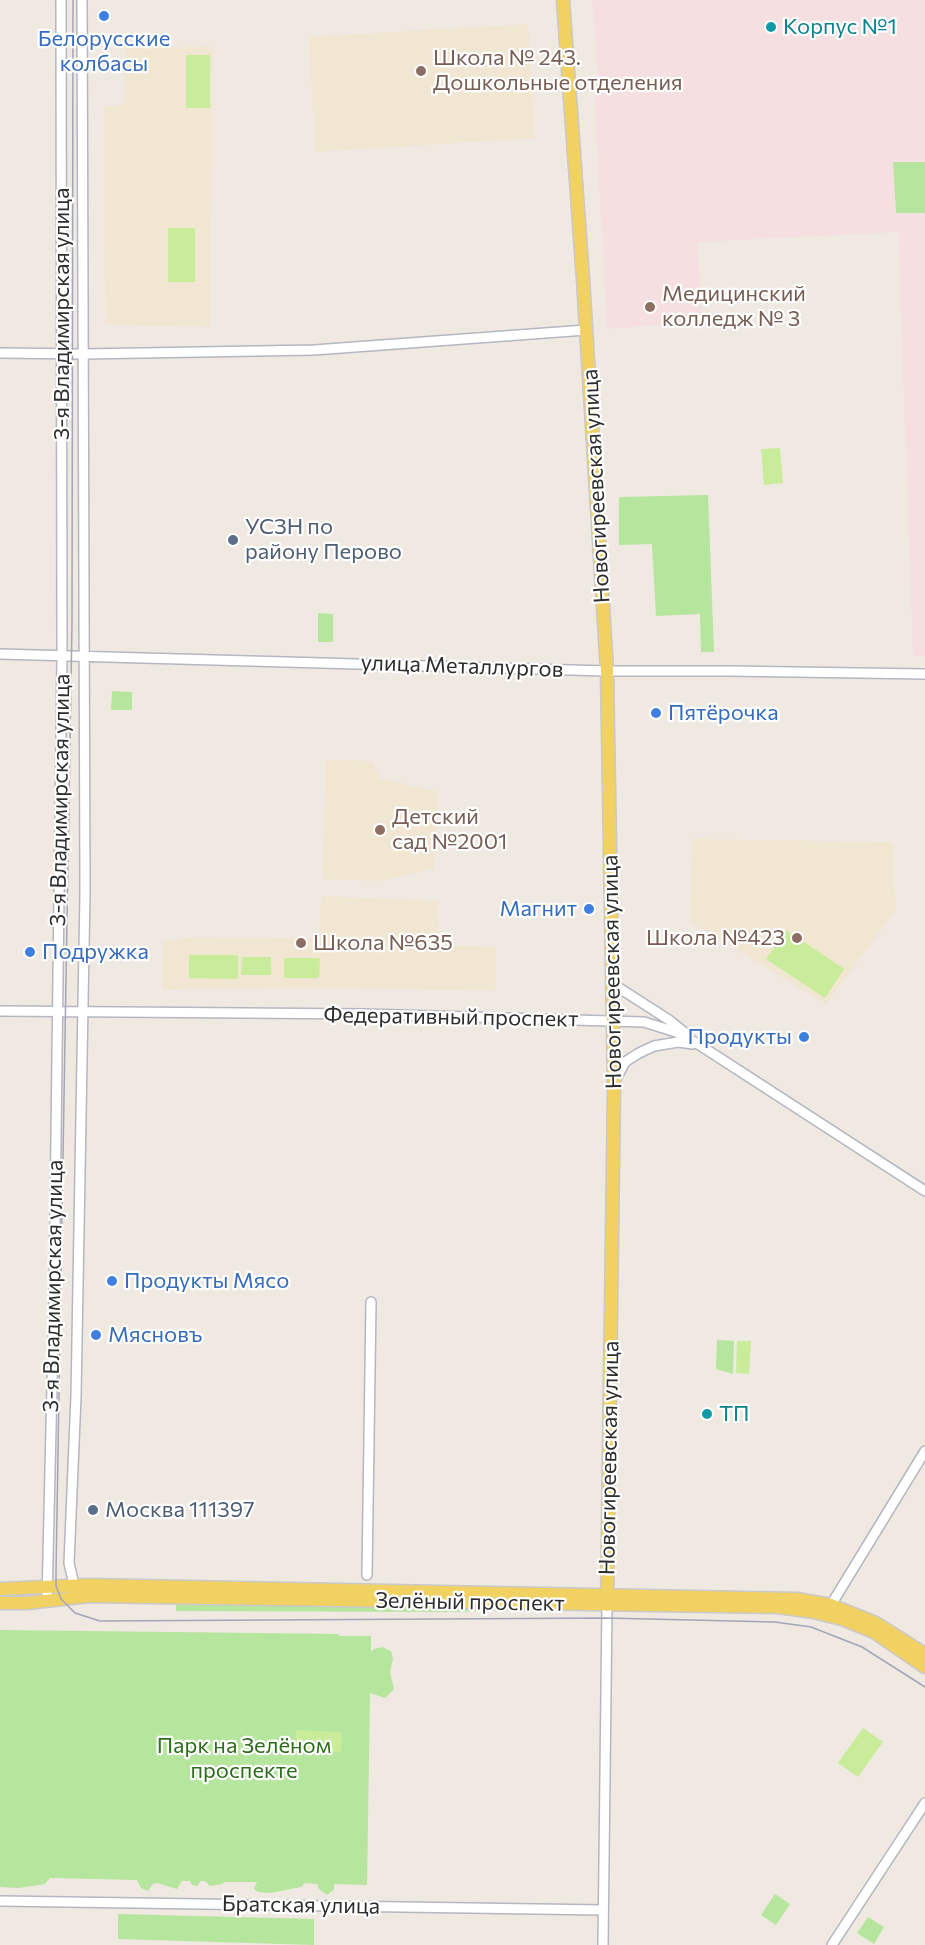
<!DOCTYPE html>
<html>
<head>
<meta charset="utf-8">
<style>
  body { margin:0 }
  canvas { display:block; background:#efe9e1 }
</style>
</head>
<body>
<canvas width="925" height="1945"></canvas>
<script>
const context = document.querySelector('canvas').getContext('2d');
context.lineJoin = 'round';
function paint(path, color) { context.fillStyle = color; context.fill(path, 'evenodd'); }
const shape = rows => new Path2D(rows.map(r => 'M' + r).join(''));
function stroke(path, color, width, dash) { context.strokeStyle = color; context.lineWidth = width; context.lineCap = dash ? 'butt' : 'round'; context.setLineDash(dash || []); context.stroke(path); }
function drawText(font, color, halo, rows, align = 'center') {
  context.font = font + ' Commissioner,sans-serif'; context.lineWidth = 4.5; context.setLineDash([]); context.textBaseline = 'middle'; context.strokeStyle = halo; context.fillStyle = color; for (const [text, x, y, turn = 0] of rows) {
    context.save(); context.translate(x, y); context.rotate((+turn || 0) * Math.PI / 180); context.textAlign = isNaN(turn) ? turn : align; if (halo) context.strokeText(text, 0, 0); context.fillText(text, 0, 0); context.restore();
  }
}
paint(shape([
  [528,24,535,138,315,152,309,37],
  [213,47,210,327,105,325,104,105,124,105,126,48],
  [326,760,372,761,380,778,439,792,434,869,380,881,322,879],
  [692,839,893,842,896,910,826,1004,690,921],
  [321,896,438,901,440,945,496,947,496,991,339,988,162,989,163,942,195,937,319,938]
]), '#f0e6d1');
paint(shape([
  [592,0,925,0,925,656,913,656,898,232,698,242,702,322,607,329,594,91,599,90]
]), '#f5dfe0');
paint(shape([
  [893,162,925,162,925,213,896,213],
  [708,495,714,652,701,652,700,614,656,616,652,544,619,545,619,497],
  [318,613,333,614,333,642,318,642],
  [112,691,132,692,132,710,111,710],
  [717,1340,734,1341,733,1374,716,1369],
  [176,1601,587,1608,451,1612,176,1611],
  [0,1630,339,1634,339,1636,371,1636,371,1652,374,1649,382,1647,391,1651,393,1659,390,1672,394,1689,385,1698,370,1693,367,1885,334,1884,334,1890,327,1895,319,1889,317,1884,305,1883,301,1887,270,1893,258,1892,254,1889,257,1882,224,1882,223,1884,210,1886,205,1881,201,1881,197,1886,192,1885,190,1881,182,1881,177,1889,157,1883,153,1884,148,1891,141,1888,137,1880,50,1878,45,1884,19,1888,0,1887],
  [775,1894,790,1904,776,1925,761,1915],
  [118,1914,314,1919,314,1945,118,1939],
  [868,1917,884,1927,874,1944,857,1933]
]), '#b6e59e');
paint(shape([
  [186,55,210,55,210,108,186,108],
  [168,228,195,228,195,282,168,282],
  [780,448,783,483,764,485,761,449],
  [786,930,844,969,825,998,766,959],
  [189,955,238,955,238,979,189,978],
  [242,957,271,957,271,975,241,975],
  [284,958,320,958,319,978,284,978],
  [737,1341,751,1341,749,1374,736,1373],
  [863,1728,883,1742,858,1777,838,1763],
  [296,1730,342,1732,341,1752,295,1750]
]), '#c9ec9a');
const minor = shape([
  [0,353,84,354,314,350,586,330],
  [0,654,607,671,729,671,925,674],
  [613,984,669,1020,685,1033],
  [0,1011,365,1014,644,1022,676,1032,698,1044,925,1191],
  [616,1079,625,1062,639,1053,654,1046,678,1042,693,1044],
  [367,1575,371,1302],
  [75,1589,69,1563,76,1396,85,892,82,0],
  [47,1601,54,1298,62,655,61,0],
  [831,1605,925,1451],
  [0,1901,603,1910],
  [603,1945,607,1605],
  [832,1945,925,1803]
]);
const major = shape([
  [563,0,583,279,607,671,614,1088,607,1605],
  [0,1589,87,1585,797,1599,831,1605,876,1623,925,1654],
  [0,1603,27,1603,89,1596,778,1607,814,1612,842,1619,874,1632,925,1667]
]);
stroke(minor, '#b4b7c1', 12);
stroke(major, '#c9c9c9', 15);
stroke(minor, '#fff', 9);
stroke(major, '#f2d163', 12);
stroke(shape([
  [73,0,72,623,56,1572,56,1586,61,1599,75,1613,100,1621,606,1618,775,1622,811,1627,862,1647,925,1687]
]), '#a3a6b8', 1.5);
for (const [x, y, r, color] of [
  [104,16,6,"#3f7fe0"],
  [771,27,6,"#0f9aa8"],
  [421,71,6,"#8d6e63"],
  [650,307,6,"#8d6e63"],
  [233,540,6,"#5c6f8a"],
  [656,713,6,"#3f7fe0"],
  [380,830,6,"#8d6e63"],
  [589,909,6,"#3f7fe0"],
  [797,938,6,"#8d6e63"],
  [301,943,6,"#8d6e63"],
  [30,952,6,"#3f7fe0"],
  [804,1037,6,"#3f7fe0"],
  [112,1281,6,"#3f7fe0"],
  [96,1335,6,"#3f7fe0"],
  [707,1414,6,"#0f9aa8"],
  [93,1510,6,"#5c6f8a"]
]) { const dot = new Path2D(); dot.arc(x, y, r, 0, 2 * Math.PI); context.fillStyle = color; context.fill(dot); stroke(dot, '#fff', 2); }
drawText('22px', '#0d838f', '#fff', [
  ["Корпус №1",783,27],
  ["ТП",719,1414]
], 'left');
drawText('22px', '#366cbe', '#fff', [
  ["Белорусские",104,39,"center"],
  ["колбасы",104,64,"center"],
  ["Пятёрочка",668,713],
  ["Магнит",577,909,"right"],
  ["Подружка",42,952],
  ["Продукты",792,1037,"right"],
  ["Продукты Мясо",124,1281],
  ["Мясновъ",108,1335]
], 'left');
drawText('22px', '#785e54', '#fff', [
  ["Школа № 243.",433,58],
  ["Дошкольные отделения",433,83],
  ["Медицинский",662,294],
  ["колледж № 3",662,319],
  ["Детский",392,817],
  ["сад №2001",392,842],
  ["Школа №423",785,938,"right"],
  ["Школа №635",313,943]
], 'left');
drawText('22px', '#2e2e2e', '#fff', [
  ["3-я Владимирская улица",62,314,-90],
  ["Новогиреевская улица",596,486,-93],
  ["улица Металлургов",462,666,2],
  ["3-я Владимирская улица",60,800,-89],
  ["Новогиреевская улица",612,972,-91],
  ["Федеративный проспект",451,1017,1],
  ["3-я Владимирская улица",53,1286,-89],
  ["Новогиреевская улица",609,1458,-89],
  ["Зелёный проспект",470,1602,1],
  ["Братская улица",301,1905,1]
]);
drawText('22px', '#4e5e75', '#fff', [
  ["УСЗН по",245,527],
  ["району Перово",245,552],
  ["Москва 111397",105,1510]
], 'left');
drawText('22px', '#2c6e1b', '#fff', [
  ["Парк на Зелёном",244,1746],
  ["проспекте",244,1771]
]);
</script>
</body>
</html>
